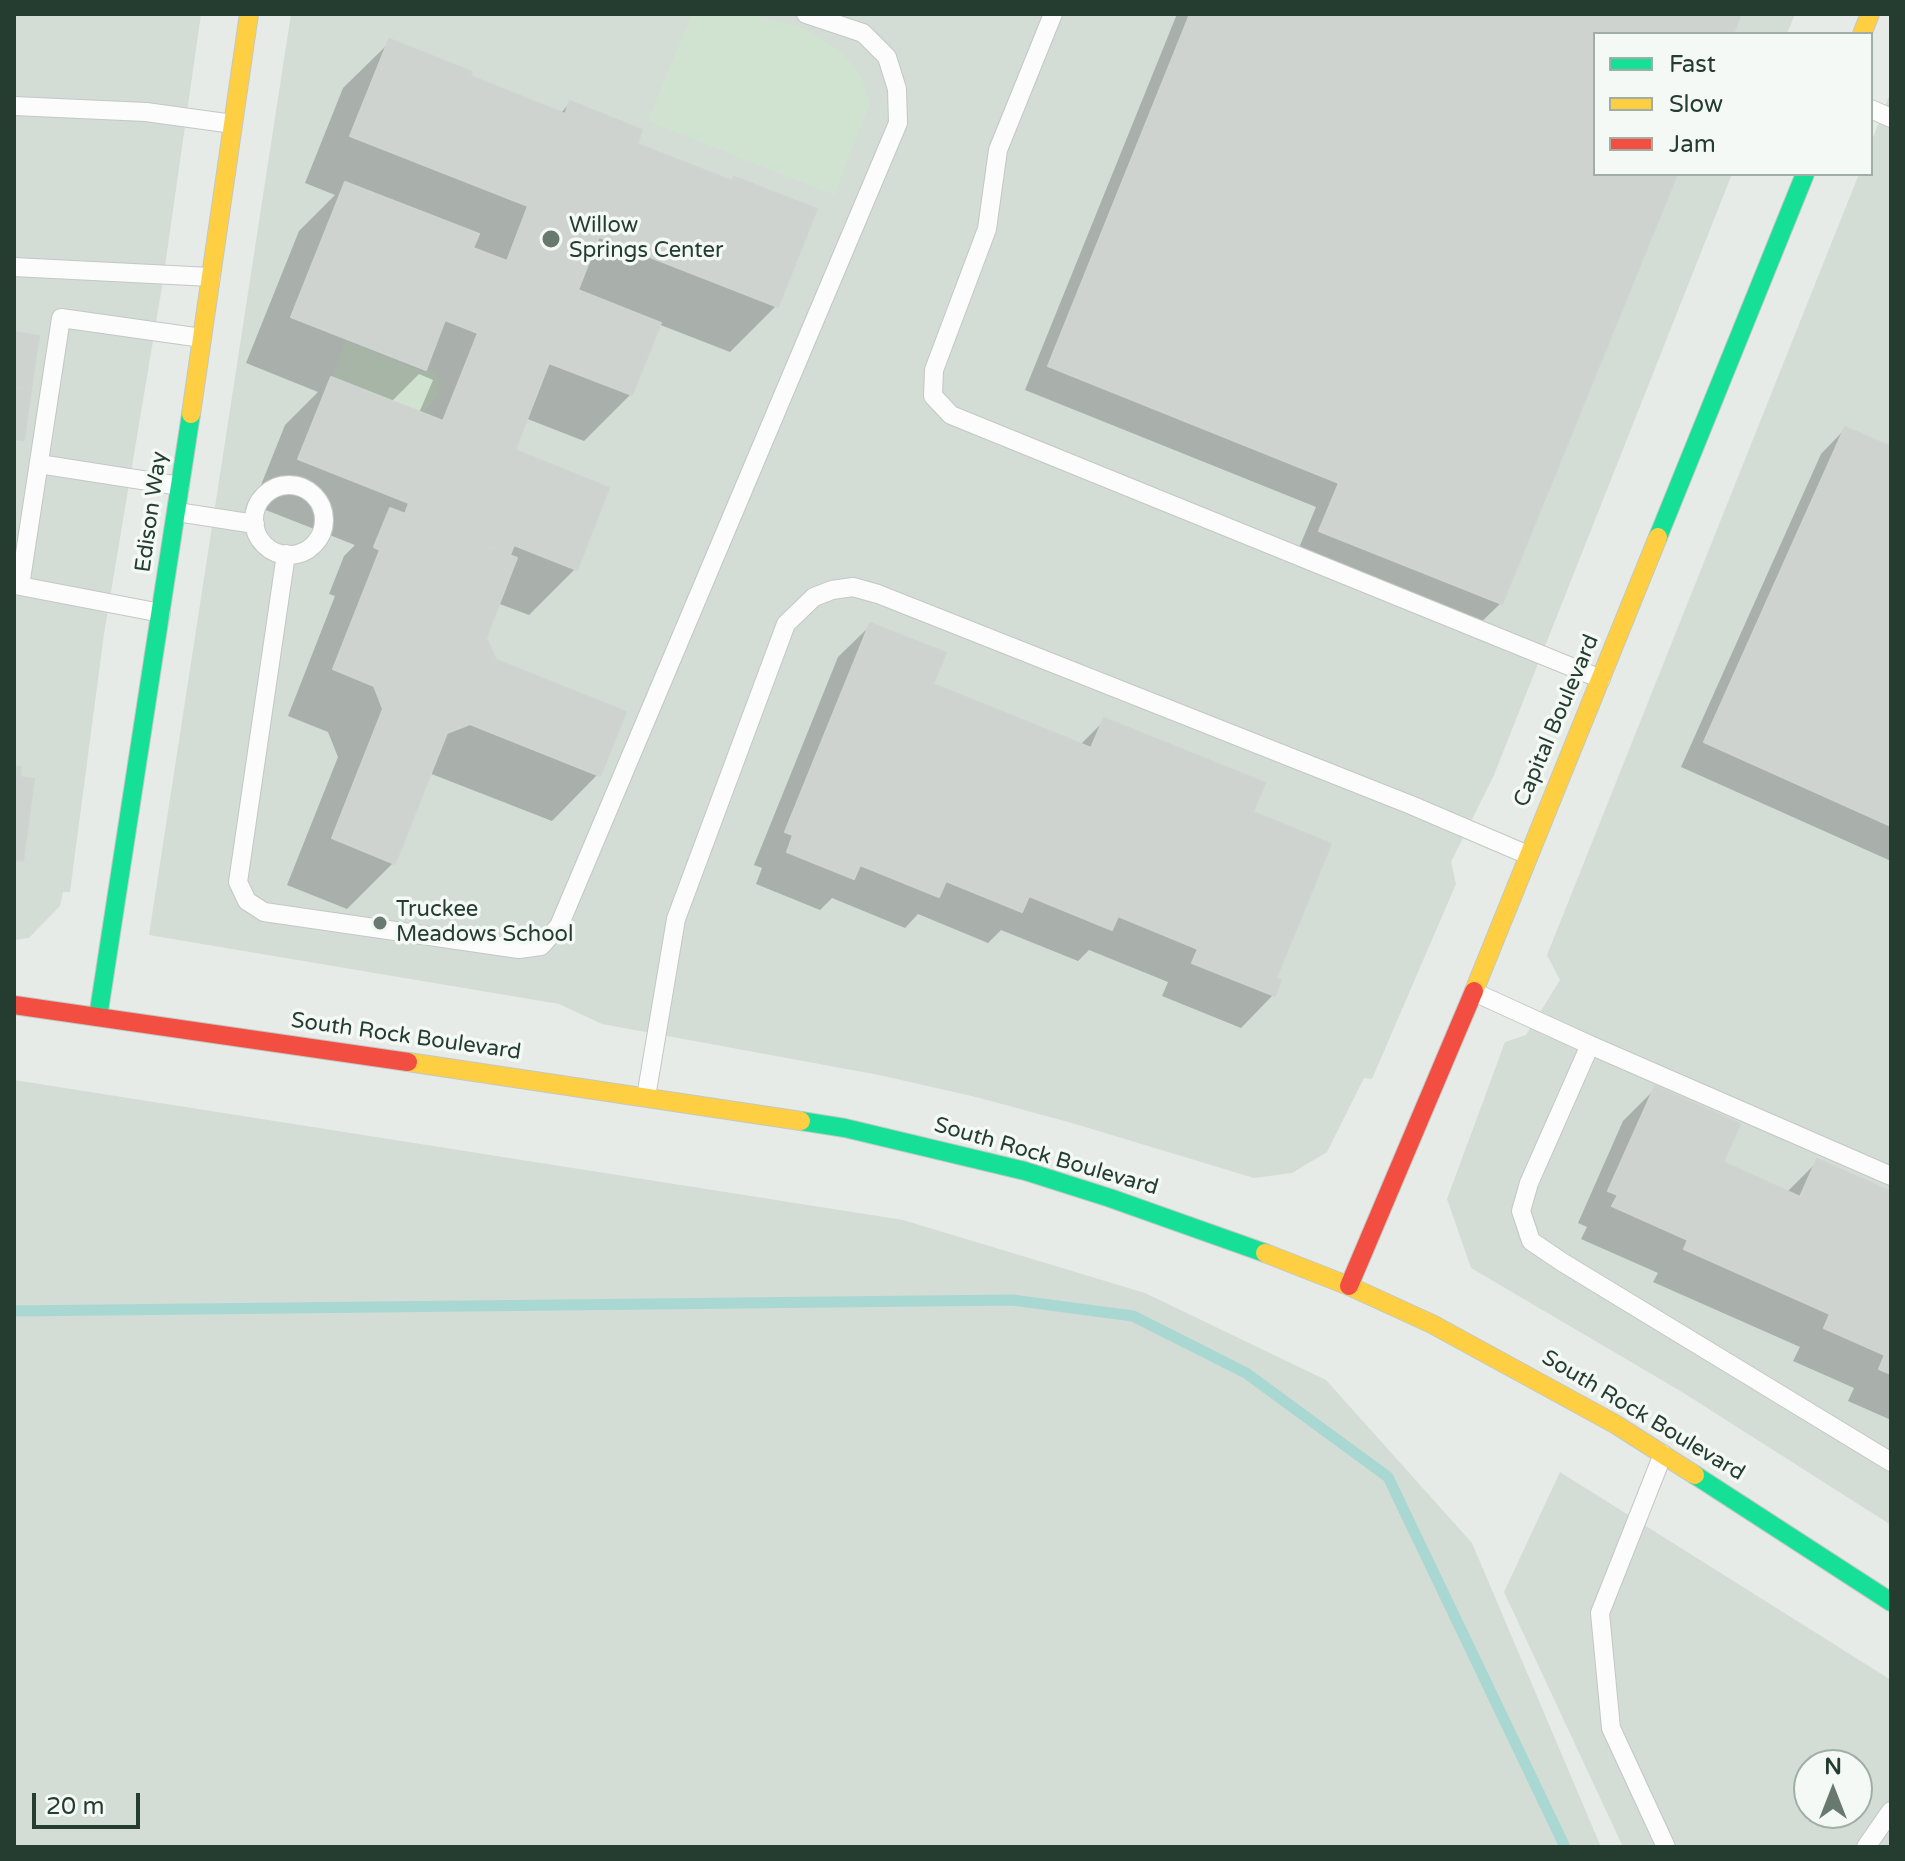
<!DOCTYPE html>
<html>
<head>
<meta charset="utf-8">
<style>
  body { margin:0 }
  #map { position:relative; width:1905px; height:1861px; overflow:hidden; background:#e6ebe7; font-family:"Varela Round",sans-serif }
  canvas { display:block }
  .frame { position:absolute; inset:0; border:16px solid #243d30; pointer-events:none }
  .legend { position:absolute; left:1593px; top:32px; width:280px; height:144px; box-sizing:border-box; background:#f4f9f5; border:2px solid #a1aea6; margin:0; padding:10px 14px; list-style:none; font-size:24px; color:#243d30 }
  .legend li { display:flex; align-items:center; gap:16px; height:40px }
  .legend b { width:40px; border:2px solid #a1aea6 }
  .north { position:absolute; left:1793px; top:1749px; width:80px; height:80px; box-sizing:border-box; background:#f4f9f5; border:2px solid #a1aea6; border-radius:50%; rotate:0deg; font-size:22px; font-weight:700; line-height:32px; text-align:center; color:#243d30 }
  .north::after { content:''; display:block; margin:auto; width:28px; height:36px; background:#687a70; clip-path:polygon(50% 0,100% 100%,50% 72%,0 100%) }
  .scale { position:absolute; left:32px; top:1793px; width:108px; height:36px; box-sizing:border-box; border:4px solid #243d30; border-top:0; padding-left:10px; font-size:24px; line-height:28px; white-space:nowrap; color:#243d30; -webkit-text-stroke:6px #f4f9f5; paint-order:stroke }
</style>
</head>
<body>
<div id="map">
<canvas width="1905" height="1861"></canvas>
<div class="frame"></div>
<ul class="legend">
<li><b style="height:10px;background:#16e098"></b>Fast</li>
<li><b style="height:10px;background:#ffcf43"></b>Slow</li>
<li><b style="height:10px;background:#f24e42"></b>Jam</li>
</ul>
<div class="north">N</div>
<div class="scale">20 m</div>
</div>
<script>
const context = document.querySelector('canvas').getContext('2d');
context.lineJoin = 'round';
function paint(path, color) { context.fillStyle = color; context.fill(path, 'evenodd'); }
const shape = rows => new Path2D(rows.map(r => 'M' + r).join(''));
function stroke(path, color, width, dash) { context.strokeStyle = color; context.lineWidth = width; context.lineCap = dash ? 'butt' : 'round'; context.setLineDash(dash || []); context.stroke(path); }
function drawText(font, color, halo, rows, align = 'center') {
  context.font = font + ' "Varela Round",sans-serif'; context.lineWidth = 7; context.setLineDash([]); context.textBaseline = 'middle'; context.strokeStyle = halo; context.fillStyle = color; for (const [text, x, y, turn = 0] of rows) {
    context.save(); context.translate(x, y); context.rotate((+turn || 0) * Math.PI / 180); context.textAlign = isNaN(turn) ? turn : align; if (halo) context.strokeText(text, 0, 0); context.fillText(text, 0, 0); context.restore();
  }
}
paint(shape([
  [14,14,201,14,162,287,104,634,70,892,63,892,60,906,29,938,14,940],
  [291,14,1795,14,1787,34,1595,34,1595,174,1732,174,1494,775,1451,862,1456,884,1372,1079,1364,1078,1327,1152,1292,1173,1254,1178,1072,1123,976,1097,879,1075,602,1024,559,1004,149,935],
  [1891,91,1891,1525,1682,1392,1471,1268,1447,1199,1505,1042,1526,1035,1560,980,1547,955,1859,174,1871,174,1871,143],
  [14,1080,903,1220,1145,1293,1326,1380,1472,1543,1601,1847,14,1847],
  [1560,1472,1891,1680,1891,1847,1623,1847,1504,1592],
  [1809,1765,1857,1765,1857,1813,1809,1813]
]), '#d4dcd6');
paint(shape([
  [692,14,750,14,803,28,839,50,860,74,870,103,834,195,648,121],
  [346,341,423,372,426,366,437,373,440,385,436,397,422,414,332,378]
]), '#d0e3d0');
paint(shape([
  [1177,14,1739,14,1731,34,1595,34,1595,174,1674,174,1501,603,1476,627,1296,555,1316,507,1025,390],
  [390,42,468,77,560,114,570,103,634,145,776,306,730,352,658,324,631,394,584,441,525,418,512,451,575,569,529,615,497,603,483,638,494,662,598,774,552,821,429,773,394,862,347,909,287,885,338,757,328,732,288,716,335,596,329,594,344,556,355,545,253,505,285,425,318,392,246,363,299,231,335,195,305,183,343,88],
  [419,374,433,380,419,413,391,402],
  [1845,429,1891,450,1891,861,1681,767,1821,454],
  [871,625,930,685,1079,746,1105,720,1250,813,1274,979,1279,981,1273,995,1241,1028,1162,996,1168,982,1089,950,1078,961,1001,930,988,943,918,914,905,928,832,898,820,910,756,884,762,868,754,865,838,657],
  [1655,1089,1720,1163,1786,1193,1817,1162,1891,1195,1891,1420,1848,1401,1854,1388,1793,1361,1800,1347,1653,1282,1658,1273,1581,1239,1587,1227,1578,1223,1623,1121]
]), '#0003');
stroke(shape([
  [14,1311,1012,1300,1133,1316,1246,1373,1388,1477,1565,1847]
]), '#a9d7d1', 11);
const building = shape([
  [1190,14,1741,14,1733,34,1595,34,1595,174,1677,174,1502,604,1319,531,1339,483,1048,366,1190,14],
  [389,39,472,72,470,76,565,114,570,101,642,130,637,144,732,181,734,177,817,209,778,307,599,237,578,290,661,323,632,395,549,363,515,450,609,488,577,570,514,545,510,555,405,514,409,503,298,459,331,377,443,421,478,333,445,320,426,370,291,317,345,182,479,234,473,248,507,261,528,206,350,136,389,39],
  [14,332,39,336,31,389,14,387,14,332],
  [14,387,31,389,24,440,14,439,14,387],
  [1845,427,1891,447,1891,826,1704,742,1845,427],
  [390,508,517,558,486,638,496,660,626,712,600,776,470,724,447,733,395,864,332,838,383,709,374,686,333,669,380,550,374,547,390,508],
  [870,623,946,653,933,684,1091,748,1104,718,1265,783,1253,812,1331,844,1276,978,1281,980,1275,996,1192,963,1198,949,1118,916,1112,930,1029,896,1022,912,946,881,939,897,860,865,854,879,787,852,793,835,785,832,870,623],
  [14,766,21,767,20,777,34,779,23,861,14,860,14,766],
  [1655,1086,1740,1124,1723,1162,1800,1197,1817,1159,1891,1192,1891,1374,1879,1369,1885,1355,1824,1328,1830,1314,1684,1249,1688,1240,1612,1206,1618,1195,1608,1191,1655,1086]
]);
paint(building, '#cfd3d0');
stroke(building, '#ced4d0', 2);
const lane = shape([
  [1053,14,998,150,987,229,934,370,933,396,951,415,1601,679],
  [14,106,146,112,233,124],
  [1871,109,1891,118],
  [14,267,211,277],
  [39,464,180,486],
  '254 520a35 35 0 1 1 70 0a35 35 0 1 1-70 0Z',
  [177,512,255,524],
  [286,554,238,882,247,901,264,912,519,949,541,946,559,926,898,123,897,89,887,57,863,33,806,14],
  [161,613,20,586,61,318,202,338],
  [1474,992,1590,1045,1529,1183,1521,1211,1531,1241,1562,1262,1891,1462],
  [1590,1045,1891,1176],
  [646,1097,676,919,786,624,814,597,832,590,853,587,878,594,1411,805,1528,855],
  [1663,1454,1600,1613,1611,1728,1666,1847],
  [1866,1847,1891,1811]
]);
const fast = shape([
  [1658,537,1805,174],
  [98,1017,191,414],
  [801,1121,845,1128,1025,1171,1110,1198,1265,1253],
  [1695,1475,1891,1602]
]);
const slow = shape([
  [1862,34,1870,14],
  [191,414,249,14],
  [1474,991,1658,537],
  [408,1062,801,1121],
  [1265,1253,1349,1286,1432,1324,1615,1424,1695,1475]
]);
const jam = shape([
  [14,1005,408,1062],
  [1349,1286,1474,991]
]);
stroke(lane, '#c3c8c4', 20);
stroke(fast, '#c2c8c4', 20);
stroke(slow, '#c2c8c4', 20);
stroke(jam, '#c2c8c4', 20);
stroke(lane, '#fbfcfb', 18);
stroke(fast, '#16e098', 18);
stroke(slow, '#ffcf43', 18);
stroke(jam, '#f24e42', 18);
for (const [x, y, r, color] of [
  [551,239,10,"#687a70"],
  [380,923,8,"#687a70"]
]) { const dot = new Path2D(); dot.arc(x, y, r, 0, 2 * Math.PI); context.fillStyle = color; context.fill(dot); stroke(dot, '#f4f9f5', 3); }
drawText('22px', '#243d30', '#f4f9f5', [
  ["Willow",569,226],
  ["Springs Center",569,251],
  ["Truckee",396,910],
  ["Meadows School",396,935]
], 'left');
drawText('22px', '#243d30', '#f4f9f5', [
  ["Edison Way",152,512,-82],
  ["Capital Boulevard",1557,721,-67],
  ["South Rock Boulevard",406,1037,8],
  ["South Rock Boulevard",1046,1157,16],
  ["South Rock Boulevard",1643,1416,31]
]);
</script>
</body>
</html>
